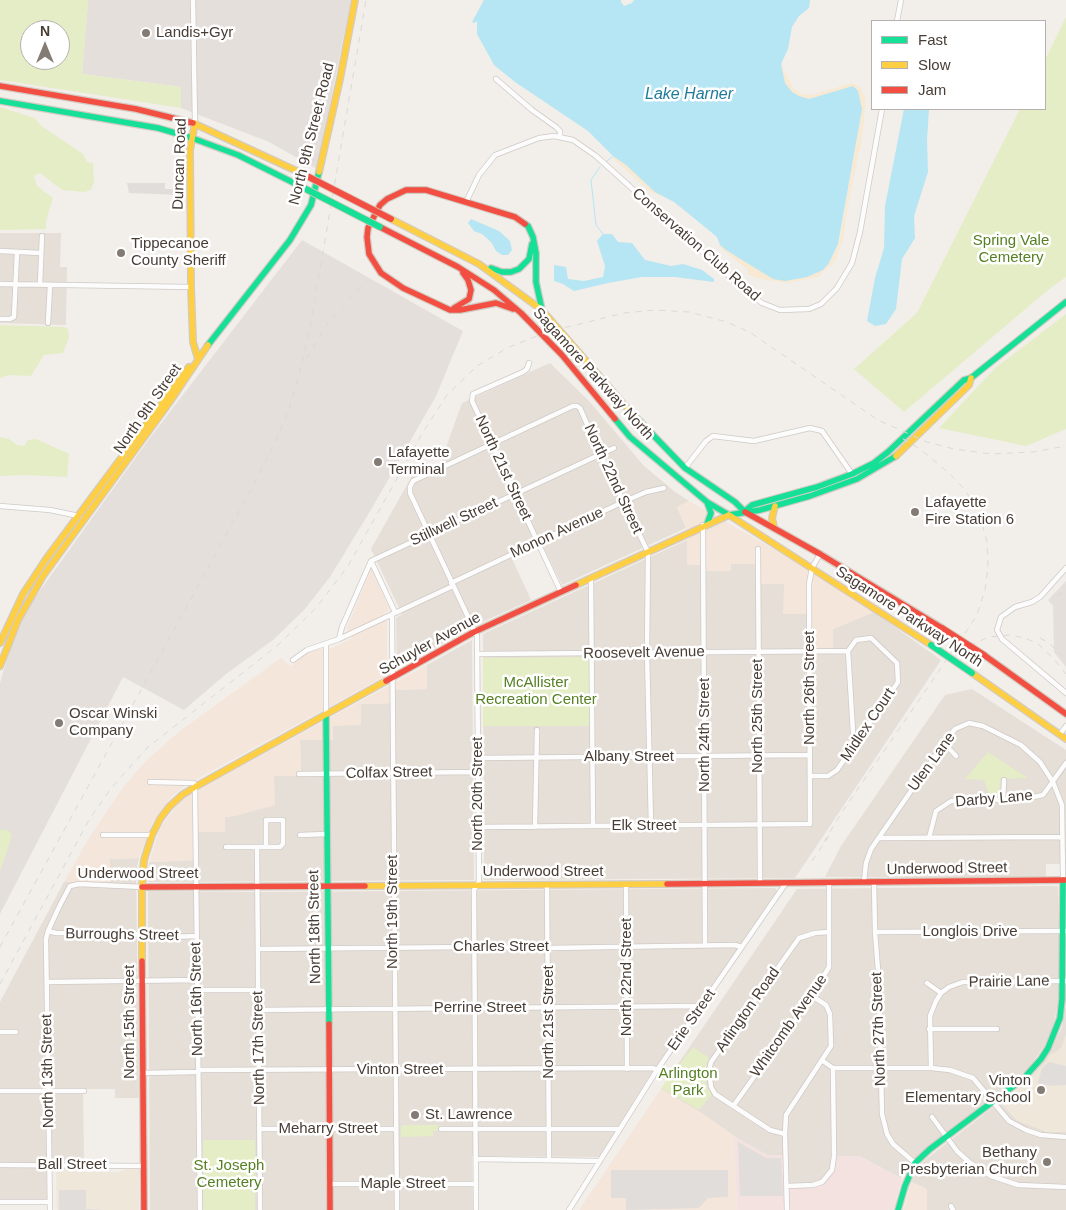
<!DOCTYPE html>
<html>
<head>
<meta charset="utf-8">
<style>
  body { margin:0 }
  #map { position:relative; width:1066px; height:1210px; overflow:hidden; background:#f2eeea; font-family:Arial,sans-serif }
  canvas { display:block }
  .legend { position:absolute; left:871px; top:20px; width:175px; height:90px; box-sizing:border-box; background:#fff; border:1px solid #b6b1ae; margin:0; padding:6px 9px; list-style:none; font-size:15px; color:#483d35 }
  .legend li { display:flex; align-items:center; gap:10px; height:25px }
  .legend b { width:25px; border:1px solid #b6b1ae }
  .north { position:absolute; left:20px; top:20px; width:50px; height:50px; box-sizing:border-box; background:#fff; border:1px solid #b6b1ae; border-radius:50%; rotate:0deg; font-size:14px; font-weight:700; line-height:20px; text-align:center; color:#483d35 }
  .north::after { content:''; display:block; margin:auto; width:18px; height:22px; background:#847b74; clip-path:polygon(50% 0,100% 100%,50% 72%,0 100%) }
</style>
</head>
<body>
<div id="map">
<canvas width="1066" height="1210"></canvas>
<ul class="legend">
<li><b style="height:6px;background:#16e098"></b>Fast</li>
<li><b style="height:6px;background:#ffcf43"></b>Slow</li>
<li><b style="height:6px;background:#f24e42"></b>Jam</li>
</ul>
<div class="north">N</div>
</div>
<script>
const context = document.querySelector('canvas').getContext('2d');
context.lineJoin = 'round';
function paint(path, color) { context.fillStyle = color; context.fill(path, 'evenodd'); }
const shape = rows => new Path2D(rows.map(r => 'M' + r).join(''));
function stroke(path, color, width, dash) { context.strokeStyle = color; context.lineWidth = width; context.lineCap = dash ? 'butt' : 'round'; context.setLineDash(dash || []); context.stroke(path); }
function drawText(font, color, halo, rows, align = 'center') {
  context.font = font + ' Arial,sans-serif'; context.lineWidth = 5; context.setLineDash([]); context.textBaseline = 'middle'; context.strokeStyle = halo; context.fillStyle = color; for (const [text, x, y, turn = 0] of rows) {
    context.save(); context.translate(x, y); context.rotate((+turn || 0) * Math.PI / 180); context.textAlign = isNaN(turn) ? turn : align; if (halo) context.strokeText(text, 0, 0); context.fillText(text, 0, 0); context.restore();
  }
}
paint(shape([
  [0,233,61,233,60,267,67,267,66,325,0,323],
  [550,363,589,401,644,466,674,491,689,501,677,507,686,528,562,585,538,536,508,550,531,600,469,628,397,669,396,618,402,614,371,549,412,476,440,464,462,403],
  [687,540,687,565,701,565,731,571,731,564,755,564,784,584,807,613,833,629,874,612,941,660,795,878,484,880,483,634],
  [472,640,474,880,148,882,149,862,198,860,197,832,225,817,239,815,274,776,301,776,300,740,332,740,332,726,361,704,394,703,395,690,427,689,427,665],
  [972,689,1066,750,1066,864,1046,864,1046,877,825,877,841,846,945,695],
  [139,858,136,872,139,1098,115,1098,115,1089,83,1089,84,1161,46,1161,47,1201,0,1201,0,1002,64,882,110,882,110,859],
  [1058,886,1060,977,1058,1002,1053,1028,1044,1046,1030,1066,1020,1075,920,1153,910,1163,901,1178,859,1156,829,1175,820,1183,787,1186,785,1155,767,1155,734,1136,703,1114,661,1089,797,889],
  [775,888,777,891,600,1157,472,1156,473,1210,150,1210,148,891,262,892],
  [1066,1007,1066,1210,927,1210,927,1189,911,1182,918,1169,925,1160,1031,1078,1047,1058,1062,1027]
]), '#e6dfd7');
paint(shape([
  [689,501,820,575,874,612,833,629,833,654,807,654,807,614,783,614,784,584,755,584,755,564,731,564,731,571,701,571,701,565,687,565,687,540,691,537,677,507],
  [371,568,389,608,388,611,383,614,387,621,387,675,186,785,173,795,153,821,139,858,110,859,110,882,64,882,89,838,123,787,147,760,181,730,281,658,291,666,310,651,332,648,352,638,347,628],
  [427,665,427,689,395,690,395,703,361,704,361,725,333,726,333,740,300,740,301,776,274,776,275,805,239,815,225,817,225,832,197,832,198,860,149,862,159,831,165,821,181,801,189,795],
  [661,1089,703,1114,734,1136,737,1210,579,1210],
  [911,1182,927,1189,927,1210,904,1210]
]), '#f5e6db');
paint(shape([
  [88,0,351,0,317,169,269,142,181,108,181,87,82,74],
  [302,240,463,331,436,396,372,508,330,577,304,610,273,640,226,674,184,710,123,677,0,914,0,683,13,639,26,610,149,439],
  [1066,581,1066,667,1054,652,1053,606,1048,600]
]), '#e5dfdb');
paint(shape([
  [1066,1034,1066,1132,1046,1132,1016,1120,1000,1102,1031,1078,1048,1059,1049,1055,1058,1051,1062,1046],
  [56,1169,69,1169,78,1172,118,1172,126,1169,139,1169,139,1210,57,1210]
]), '#f0e7db');
paint(shape([
  [734,1136,767,1155,785,1155,787,1186,813,1185,829,1175,834,1156,859,1156,902,1179,894,1208,893,1210,737,1210]
]), '#f4e2e1');
paint(shape([
  [0,0,88,0,82,74,181,87,181,108,0,80],
  [30,30,60,30,60,60,30,60],
  [1066,17,1066,277,1048,290,904,412,854,369,917,313,1020,109,1045,109,1045,60],
  [0,107,35,118,40,125,83,154,87,162,93,163,94,181,91,190,84,192,62,190,40,173,34,176,37,186,53,198,46,221,46,229,0,230],
  [1066,314,1066,429,1026,446,939,428,995,368],
  [0,325,64,327,68,329,69,337,63,353,44,355,31,376,9,375,0,378],
  [0,437,9,439,17,445,24,446,28,440,36,439,69,454,67,477,27,475,0,476],
  [589,657,589,726,483,726,483,658],
  [988,752,1028,778,1000,779,999,797,990,797,984,780,965,779],
  [0,830,8,830,12,836,1,869,0,869],
  [693,1047,709,1058,706,1067,706,1083,708,1089,712,1094,699,1110,661,1088],
  [404,1125,440,1125,440,1131,433,1131,433,1136,401,1137,401,1126],
  [203,1140,255,1140,255,1210,203,1210]
]), '#e5edc7');
paint(shape([
  [781,64,793,88,802,94,812,95,852,83,860,87,866,100,861,143,847,211,843,240,835,261,818,277,785,283,757,278,748,274,747,269,719,247,720,245,726,250,785,281,807,277,823,270,833,256,839,244,862,109,823,96,809,99,799,96,792,92,785,83],
  [613,156,626,165,662,197,651,192,620,165,612,157]
]), '#f8e9d2');
paint(shape([
  [127,183,165,183,165,189,174,189,175,185,183,185,182,195,129,193],
  [1049,1062,1066,1066,1066,1085,1052,1086,1038,1083,1042,1068],
  [738,1142,766,1158,781,1158,783,1196,740,1196],
  [611,1170,728,1170,728,1197,708,1198,699,1208,626,1210,626,1198,611,1198],
  [59,1190,86,1190,86,1209,106,1210,59,1210]
]), '#e1ddda');
paint(shape([
  [484,0,621,0,621,2,624,6,632,3,634,0,810,0,809,8,799,16,792,27,788,49,781,64,785,83,792,92,799,96,809,99,853,86,858,91,862,109,838,244,829,263,823,270,807,277,785,281,773,279,726,250,720,245,717,237,705,227,674,202,655,192,626,165,613,156,588,131,515,82,494,65,477,34,477,21,474,23,472,22],
  [904,109,929,109,927,140,928,172,914,216,915,238,902,259,896,309,886,324,875,326,867,321,875,278,884,248,885,206],
  [471,219,499,231,510,241,512,250,508,255,502,255,496,251,491,242,482,234,474,231,468,223],
  [603,234,612,234,618,242,632,243,645,260,671,266,683,264,702,270,714,279,714,282,675,277,642,277,608,283,574,291,563,284,554,281,554,265,566,267,568,279,584,281,603,277,605,266,597,241]
]), '#b6e5f3');
stroke(shape([
  [606,162,613,156],
  [600,167,591,180,596,225,603,234]
]), '#b6e5f3', 1);
const street = shape([
  [193,0,195,123],
  [897,21,901,0],
  [496,79,532,110,556,127,560,131,560,137],
  [466,202,479,175,495,155,539,138,554,136,573,140,596,156,737,283,762,303,780,310,809,309,821,304,837,288,852,263,860,232,882,109],
  [0,251,41,253],
  [0,284,191,287],
  [40,284,42,236],
  [0,319,10,319,14,317,17,252],
  [48,323,50,285],
  [529,363,527,369,523,372,473,394,472,401,561,592],
  [685,468,706,441,713,436,754,441,810,428,822,431,852,474],
  [0,506,50,510,79,516],
  [703,525,705,945],
  [758,549,760,883],
  [371,561,395,612],
  [1066,568,1040,597,1032,602,1015,607,1001,617,997,630,1002,639,1066,693],
  [591,578,593,826],
  [451,583,623,502,646,492,664,488],
  [392,614,397,1210],
  [339,639,342,627,371,561,614,448],
  [326,644,326,715],
  [848,651,853,732,855,745],
  [478,654,848,651,856,640,871,638,897,663,898,682,837,770,828,776,810,776],
  [293,660,307,650,339,639,453,586],
  [1060,734,1066,726],
  [944,743,956,756],
  [478,758,810,755],
  [299,774,478,772],
  [150,782,194,783,195,787,200,1210],
  [1003,801,1004,780],
  [266,820,283,820,283,844,280,847,266,847,266,820],
  [478,827,810,824,809,584,812,568,820,554],
  [535,827,537,730],
  [103,835,152,835],
  [300,835,327,834],
  [879,838,1062,837],
  [929,838,936,811,951,801,1024,799,1043,795,1066,763],
  [226,847,266,847],
  [257,847,260,1210],
  [864,882,866,863,871,849,944,743,955,729,969,723,983,726,1021,745,1040,762,1053,782,1062,805,1063,880],
  [874,882,875,932,879,983,882,1114,887,1134,893,1144,915,1163],
  [626,884,627,1069],
  [547,885,549,1159],
  [48,931,56,933,138,934,147,936,170,937,197,936],
  [875,932,1066,931],
  [259,949,474,947,549,948,735,945,742,947],
  [47,982,197,980],
  [927,983,941,993],
  [197,990,258,990],
  [259,1010,699,1006,700,1010],
  [929,1029,997,1029],
  [0,1032,16,1032],
  [833,1068,931,1068,950,1070,973,1078,1009,1121,1026,1130,1041,1135,1066,1137],
  [931,1068,930,1016,936,1001,941,993,949,987,963,982,1066,981],
  [142,1073,196,1072,201,1070,395,1069,653,1068,657,1070],
  [0,1091,84,1091],
  [734,1105,812,996,829,967,829,882],
  [932,1117,957,1151,969,1162,991,1176,1018,1185,1066,1187],
  [260,1129,395,1129],
  [441,1129,620,1129],
  [785,1134,770,1130,715,1094,711,1087,709,1070,711,1062,799,938,815,933,829,932],
  [476,1159,600,1161],
  [0,1165,143,1166],
  [329,1184,476,1184],
  [787,1186,813,1185,822,1182,832,1170,834,1156,833,1068,823,1061],
  [0,1202,50,1202],
  [951,1206,953,1210],
  [50,1210,46,939,48,931,59,907,70,886,79,884,142,887],
  [476,1210,474,890,479,881,477,636,410,493,410,487,413,481,573,406,577,406,580,408,600,454,648,552,647,653,651,825],
  [569,1210,657,1070,786,883],
  [787,1210,785,1134,786,1115,831,1046,830,1014,826,1005,812,996]
]);
const fast = shape([
  [0,101,158,128,192,138,238,155,298,185],
  [525,224,528,226,533,237,536,253,536,282,542,310],
  [491,268,502,272,511,272,519,269,529,259,532,244],
  [208,345,290,240,311,205,319,172],
  [627,408,685,468,735,502,744,511],
  [615,419,630,437,707,502,729,515,760,510,810,496,857,479,896,456],
  [707,502,711,513,707,524],
  [746,510,752,505,817,487,852,474,874,463,888,452,964,380,971,378,1066,302],
  [326,715,329,1024],
  [898,1210,905,1186,915,1163,930,1149,1024,1078,1041,1059,1048,1048,1060,1018,1062,999,1063,880]
]);
const slow = shape([
  [193,123,301,173],
  [195,123,190,150,191,287,193,342,198,359],
  [319,172,340,79,355,0],
  [391,219,479,264,542,310,627,408],
  [896,456,969,385,971,378],
  [729,515,931,645],
  [774,527,772,518,775,506],
  [576,585,729,515],
  [0,643,23,594,46,559,189,367],
  [0,666,18,620,43,576,169,403,208,345],
  [972,673,1066,739],
  [365,886,667,884],
  [142,961,142,887,144,860,152,835,160,819,169,807,182,795,195,787,386,681]
]);
const jam = shape([
  [0,86,136,109,193,123],
  [380,227,458,267,494,290,521,313,562,355,615,419],
  [454,308,469,299,471,290,468,280,463,273],
  [513,309,496,303,460,310,450,310,403,288,381,273,369,254,367,237,368,228,380,205,387,199,406,190,426,190,515,217,525,224],
  [745,512,820,554,942,628],
  [984,655,1066,714],
  [386,681,474,632,576,585],
  [667,884,1066,880],
  [142,887,365,886],
  [142,961,144,1210],
  [329,1024,330,1210]
]);
stroke(street, '#cecac6', 6);
stroke(fast, '#d3cbc1', 8);
stroke(slow, '#d3cbc1', 8);
stroke(jam, '#d3cbc1', 8);
stroke(street, '#fdfcfc', 4.5);
stroke(fast, '#16e098', 5.5);
stroke(slow, '#ffcf43', 5.5);
stroke(jam, '#f24e42', 5.5);
stroke(shape([
  [307,358,328,323,366,281],
  [1057,596,1066,590],
  [1040,638,1049,643,1066,659],
  [953,663,964,650,973,644,989,637,1010,635,1025,638,1038,644,1054,659,1066,674],
  [824,842,842,812,970,626,977,615,985,590,988,566,987,542,982,524,973,503,965,490,949,473,920,449,900,437],
  [812,861,829,836],
  [0,947,255,482,275,443,288,412,300,372,310,328,366,0],
  [0,984,89,820,112,787,147,748,278,645,316,608,348,566,423,432,447,395,477,366,507,348,547,332,624,313,656,310,689,312,727,322,751,333,878,420,927,442,954,449,991,454,1033,452,1066,446]
]), '#d9d9d8', 1, [6, 6]);
const fastBridge = shape([
  [298,185,380,227],
  [931,645,972,673]
]);
const jamBridge = shape([
  [301,173,391,219],
  [942,628,984,655]
]);
stroke(fastBridge, '#d5c6b6', 8, []);
stroke(jamBridge, '#d5c6b6', 8, []);
stroke(fastBridge, '#16e098', 6);
stroke(jamBridge, '#f24e42', 6);
for (const [x, y, r, color] of [
  [146,33,5,"#847b74"],
  [121,253,5,"#847b74"],
  [378,462,5,"#847b74"],
  [915,512,5,"#847b74"],
  [59,723,5,"#847b74"],
  [1041,1090,5,"#847b74"],
  [415,1115,5,"#847b74"],
  [1047,1162,5,"#847b74"]
]) { const dot = new Path2D(); dot.arc(x, y, r, 0, 2 * Math.PI); context.fillStyle = color; context.fill(dot); stroke(dot, '#fff', 2); }
drawText('15px', '#483d35', '#fff', [
  ["Landis+Gyr",156,33],
  ["Tippecanoe",131,244],
  ["County Sheriff",131,261],
  ["Lafayette",388,453],
  ["Terminal",388,470],
  ["Lafayette",925,503],
  ["Fire Station 6",925,520],
  ["Oscar Winski",69,714],
  ["Company",69,731],
  ["Vinton",1031,1081,"right"],
  ["Elementary School",1031,1098,"right"],
  ["St. Lawrence",425,1115],
  ["Bethany",1037,1153,"right"],
  ["Presbyterian Church",1037,1170,"right"]
], 'left');
drawText('15px', '#483d35', '#fff', [
  ["North 9th Street Road",312,134,-76],
  ["Duncan Road",180,164,-88],
  ["Conservation Club Road",696,245,41],
  ["Sagamore Parkway North",593,374,48],
  ["North 9th Street",148,409,-55],
  ["North 21st Street",503,468,65],
  ["North 22nd Street",613,479,65],
  ["Stillwell Street",454,522,-25],
  ["Monon Avenue",557,533,-25],
  ["Sagamore Parkway North",909,617,33],
  ["Schuyler Avenue",430,644,-29],
  ["Roosevelt Avenue",644,653,-1],
  ["North 26th Street",810,688,-90],
  ["North 25th Street",758,716,-90],
  ["Midlex Court",868,725,-56],
  ["North 24th Street",705,735,-90],
  ["Albany Street",629,757],
  ["Ulen Lane",932,762,-54],
  ["Colfax Street",389,773,-1],
  ["North 20th Street",478,794,-90],
  ["Darby Lane",994,799,-5],
  ["Elk Street",644,826],
  ["Underwood Street",947,869,-1],
  ["Underwood Street",543,872],
  ["Underwood Street",138,874],
  ["North 19th Street",393,912,-90],
  ["North 18th Street",315,927,-91],
  ["Longlois Drive",970,932],
  ["Burroughs Street",122,935,1],
  ["Charles Street",501,947],
  ["North 22nd Street",627,977,-90],
  ["Prairie Lane",1009,982,-1],
  ["North 16th Street",197,999,-91],
  ["Perrine Street",480,1008],
  ["Arlington Road",748,1010,-55],
  ["Erie Street",692,1020,-55],
  ["North 15th Street",130,1022,-90],
  ["North 21st Street",549,1022,-90],
  ["Whitcomb Avenue",789,1026,-55],
  ["North 27th Street",879,1029,-92],
  ["North 17th Street",259,1048,-91],
  ["Vinton Street",400,1070],
  ["North 13th Street",48,1071,-91],
  ["Meharry Street",328,1129],
  ["Ball Street",72,1165],
  ["Maple Street",403,1184]
]);
drawText('15px', '#557f22', '#fff', [
  ["Spring Vale",1011,241],
  ["Cemetery",1011,258],
  ["McAllister",536,683],
  ["Recreation Center",536,700],
  ["Arlington",688,1074],
  ["Park",688,1091],
  ["St. Joseph",229,1166],
  ["Cemetery",229,1183]
]);
drawText('italic 16px', '#207b9b', '#fff', [
  ["Lake Harner",689,95]
]);
</script>
</body>
</html>
